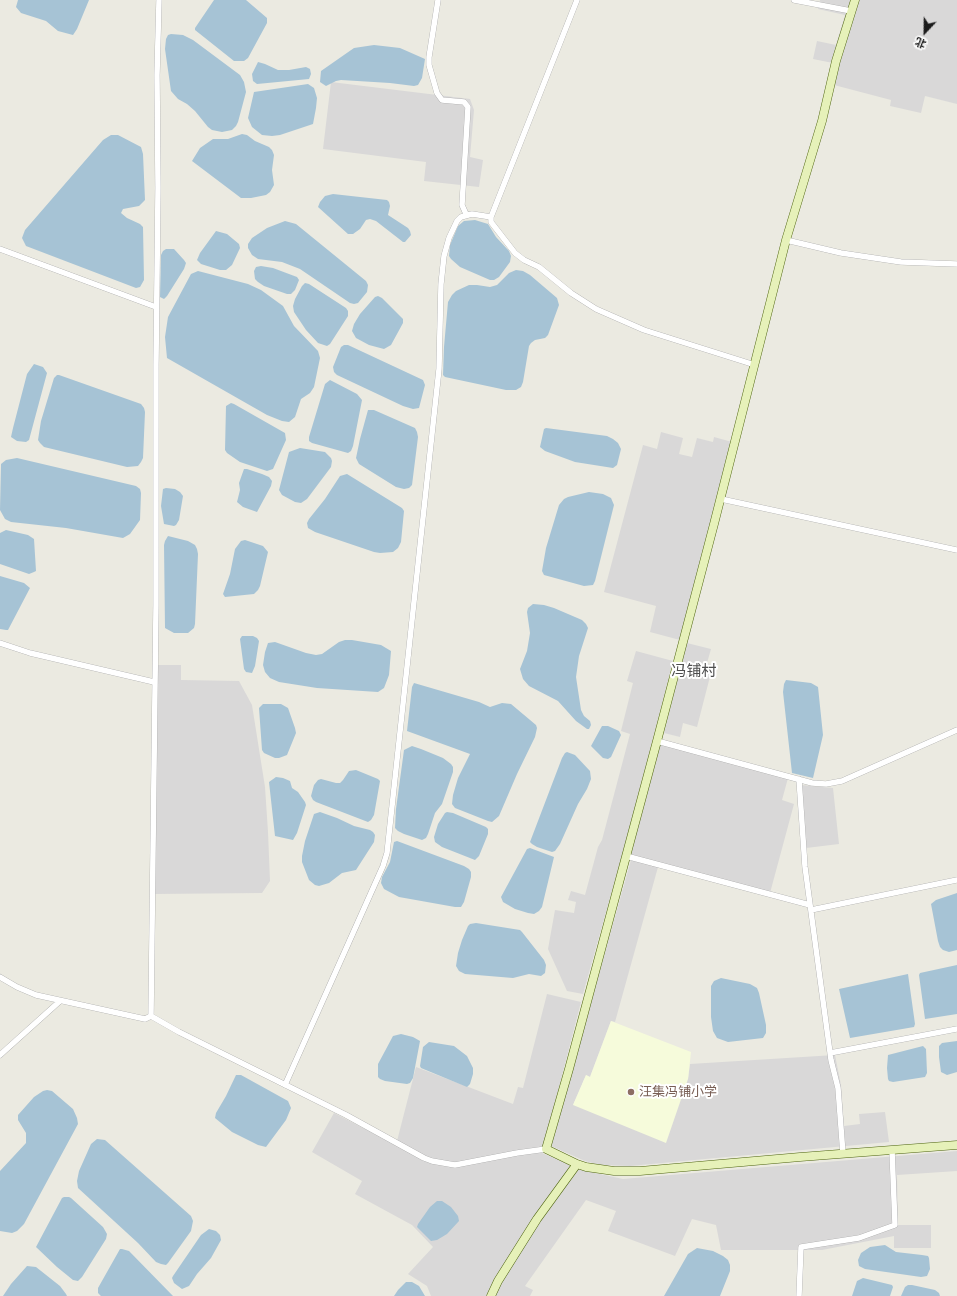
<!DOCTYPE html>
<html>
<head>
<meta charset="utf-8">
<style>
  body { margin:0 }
  #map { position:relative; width:957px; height:1296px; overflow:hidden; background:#ebeae1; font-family:"Space Grotesk","Noto Sans SC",sans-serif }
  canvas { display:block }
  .north { position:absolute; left:905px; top:12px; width:40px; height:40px; -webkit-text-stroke:3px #fff; paint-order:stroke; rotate:202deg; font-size:11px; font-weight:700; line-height:16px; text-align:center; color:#1b1b1b }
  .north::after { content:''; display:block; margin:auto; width:14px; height:18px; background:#1b1b1b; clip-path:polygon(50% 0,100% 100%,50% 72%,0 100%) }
</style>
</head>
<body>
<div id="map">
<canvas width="957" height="1296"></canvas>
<div class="north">北</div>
</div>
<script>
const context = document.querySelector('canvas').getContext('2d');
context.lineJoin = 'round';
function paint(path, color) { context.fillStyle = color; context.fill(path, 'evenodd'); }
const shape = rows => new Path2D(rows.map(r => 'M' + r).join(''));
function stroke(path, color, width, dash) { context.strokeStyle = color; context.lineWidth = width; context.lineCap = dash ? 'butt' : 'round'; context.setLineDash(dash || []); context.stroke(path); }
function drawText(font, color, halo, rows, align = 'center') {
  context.font = font + ' "Space Grotesk","Noto Sans SC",sans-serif'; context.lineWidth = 4; context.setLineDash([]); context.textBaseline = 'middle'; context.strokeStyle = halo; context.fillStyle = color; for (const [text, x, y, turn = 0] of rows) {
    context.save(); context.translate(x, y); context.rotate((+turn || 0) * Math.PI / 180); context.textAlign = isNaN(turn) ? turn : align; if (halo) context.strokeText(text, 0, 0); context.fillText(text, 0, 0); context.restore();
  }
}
paint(shape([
  [820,0,957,0,957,104,925,96,921,113,890,106,891,100,834,85,838,64,813,59,817,41,836,45,845,15,818,9],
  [331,82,470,99,474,110,470,157,483,160,479,187,424,181,426,162,323,149],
  [661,432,683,438,679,454,692,457,697,438,713,442,714,437,732,442,680,640,650,632,656,606,604,592,643,445,657,449],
  [687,643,711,649,707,663,713,665,697,727,683,723,680,737,664,733],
  [636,651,673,661,629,830,583,994,567,991,548,949,555,910,574,913,576,902,568,900,571,891,585,895,598,847,602,840,630,734,621,731,633,683,627,681],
  [157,665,181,665,181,680,239,681,252,705,265,787,268,832,270,881,262,893,153,894],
  [661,743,788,778,782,800,794,804,770,893,631,855],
  [801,785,833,788,839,844,806,848],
  [631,860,658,867,615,1022,611,1021,590,1077,586,1075,573,1105,688,1079,690,1064,835,1055,841,1085,844,1126,860,1124,859,1114,885,1112,889,1142,630,1166,601,1165,585,1161,551,1146],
  [547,994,581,1002,542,1153,581,1170,623,1179,957,1151,957,1171,897,1175,898,1225,931,1225,931,1248,894,1248,894,1236,822,1250,721,1250,716,1225,692,1219,675,1256,608,1231,616,1211,586,1200,525,1286,533,1290,530,1296,431,1296,427,1286,408,1274,433,1247,412,1225,355,1194,362,1181,312,1152,334,1113,396,1145,416,1067,513,1104,518,1087,523,1088]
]), '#d9d8d8');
paint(shape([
  [611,1021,691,1052,688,1079,666,1143,573,1105,586,1075,590,1077]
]), '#f6fbdb');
paint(shape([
  [18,0,89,0,77,29,73,35,58,31,46,21,21,13,16,7],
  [214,0,246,0,267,18,267,23,248,58,244,61,234,61,195,30,195,28],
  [171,34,183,35,193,40,240,75,244,82,246,92,238,122,236,126,232,130,222,132,212,130,208,127,195,111,187,104,178,99,171,91,165,49,166,39,168,35],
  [374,45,400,48,425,59,422,78,418,85,414,86,390,83,341,80,336,81,326,86,320,82,321,71,354,48],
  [258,62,265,64,278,70,289,70,306,67,310,69,311,74,309,79,257,84,253,81,252,74],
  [308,84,314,88,317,98,316,108,313,124,280,135,272,136,262,135,252,127,248,118,254,92],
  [242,134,247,135,255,141,269,147,272,150,274,155,272,170,274,185,270,192,266,195,251,198,241,198,192,161,200,148,213,139,228,139],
  [111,135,118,135,141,147,143,154,145,200,139,206,123,209,121,213,127,218,140,224,143,227,144,280,140,287,136,288,26,246,22,238,25,230,103,140],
  [333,194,387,200,389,202,390,206,388,215,408,228,410,231,411,235,405,242,403,242,376,221,370,219,366,220,360,229,353,234,348,234,318,207,320,202,325,196],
  [475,220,488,224,496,237,509,251,511,256,510,262,499,277,494,280,490,280,460,267,451,259,449,256,450,245,458,226,464,221],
  [285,221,296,224,366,281,368,285,367,292,358,303,354,304,350,303,300,269,282,262,258,259,252,255,248,248,248,244,252,238,267,228],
  [216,231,227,234,239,244,240,248,232,265,226,270,220,270,201,264,197,260,200,253],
  [166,249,174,249,184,260,186,263,184,269,167,296,164,299,160,297,161,255,163,251],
  [261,266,273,268,297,277,299,280,295,290,291,294,287,294,264,286,258,282,255,279,254,271,256,267],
  [516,270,523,271,530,275,557,298,559,305,548,335,545,338,535,340,531,343,529,346,523,382,521,387,516,390,506,390,445,377,443,375,444,347,448,302,452,295,456,291,469,285,477,285,490,287,497,285,509,273],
  [198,271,248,284,261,290,283,306,294,326,318,351,320,358,314,387,310,393,301,399,295,417,289,422,282,421,267,415,167,358,165,337,168,317,191,274],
  [305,283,309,284,346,308,348,311,348,316,330,344,327,346,318,343,306,330,294,312,293,306,295,299,302,286],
  [378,296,382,298,403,319,403,323,391,345,384,349,369,345,356,338,352,331,354,324,360,314,375,297],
  [344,345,348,345,423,380,425,385,419,408,413,409,403,406,337,375,334,372,333,367,341,347],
  [34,364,43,367,47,373,29,440,26,442,17,441,11,437,13,428,27,374],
  [57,375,59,375,141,404,144,408,145,412,143,458,141,462,138,466,127,467,44,447,40,443,38,440,41,421,54,378],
  [330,380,357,394,362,400,353,446,351,451,348,453,312,443,309,441,309,437,325,384],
  [231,403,234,404,285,433,286,440,273,469,267,471,240,462,227,453,225,450,226,406],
  [368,410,374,410,415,428,417,432,418,437,412,485,409,488,404,489,396,487,359,464,356,458,360,439],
  [546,428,607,436,613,439,618,443,621,449,617,465,613,468,575,462,545,451,540,447,544,429],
  [300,448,325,452,331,458,332,461,331,467,307,499,301,503,295,502,282,495,279,490,289,452],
  [17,458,136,486,140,489,141,493,140,520,130,534,123,538,66,528,11,522,5,519,0,510,1,464,6,460],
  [244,469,247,469,262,474,269,477,272,481,271,486,257,512,243,507,237,502,240,490,239,483],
  [347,474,402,508,404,511,401,542,398,548,393,552,380,553,374,552,315,532,308,528,307,523,309,519,325,499,340,476],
  [166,488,175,489,180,492,183,496,179,520,176,525,174,526,164,524,161,506,163,489],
  [589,492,603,494,611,498,614,505,595,581,593,585,584,586,544,575,542,571,546,548,559,505,564,499,568,497],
  [6,530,28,535,34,539,36,571,34,572,29,574,0,564,0,533],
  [168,536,188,541,195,545,197,549,198,554,195,624,194,628,188,633,174,633,165,628,164,545,165,541],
  [245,540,263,546,268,552,260,586,258,590,254,594,225,597,223,594,230,574,235,549,241,541],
  [0,576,24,583,30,588,8,630,6,630,0,629],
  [533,604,544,605,554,608,582,620,586,624,588,628,579,656,576,677,581,710,584,716,590,721,591,725,589,729,587,729,576,721,558,701,529,686,523,679,520,669,527,651,530,633,527,612,528,608],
  [242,636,253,636,257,638,259,641,255,666,252,673,246,672,244,669,240,639],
  [345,640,352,640,381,645,391,651,389,675,384,688,378,692,317,688,279,682,270,678,265,672,263,665,265,652,268,643,275,642,306,653,316,655,322,654,339,642],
  [786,680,811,683,818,687,823,735,813,778,792,773,783,692,784,684],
  [414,683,479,702,490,707,502,703,511,704,536,725,537,728,535,737,517,774,499,816,492,822,488,821,455,808,452,804,453,795,458,778,470,754,407,731,412,687],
  [263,704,281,704,288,708,295,728,296,733,287,755,279,758,275,758,264,753,262,750,259,708],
  [602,726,608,726,619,731,621,735,611,757,608,759,603,758,591,746],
  [412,746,421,749,443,758,451,764,453,767,453,772,442,804,435,813,428,834,426,838,422,840,404,834,398,831,395,828,396,809,404,750],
  [567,752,575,755,590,771,591,779,587,789,578,804,560,844,555,851,552,852,537,847,532,844,530,842,562,758,565,753],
  [356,770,378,779,380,781,374,815,371,820,368,822,316,802,313,800,311,796,314,785,318,780,321,779,336,783,340,783,343,780,349,771],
  [276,777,283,778,290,781,292,788,298,792,305,802,306,805,297,833,293,840,275,836,269,782],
  [320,812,337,818,354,826,370,830,373,832,375,835,374,842,356,870,342,873,329,883,319,886,315,885,309,880,302,862,302,856,305,841,314,814],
  [447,812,453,813,486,827,488,829,488,834,479,856,475,860,442,847,435,842,434,837,438,824,445,813],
  [397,841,464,866,469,869,471,872,471,877,464,902,461,907,455,907,399,897,384,889,381,883,382,877,390,862,394,842],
  [530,848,554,857,542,907,539,911,534,914,528,913,515,909,503,902,501,897,527,849],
  [957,893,957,950,949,952,943,950,940,947,938,941,931,904,936,900],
  [476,923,520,930,522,932,544,960,546,965,545,973,541,976,529,974,513,978,465,974,459,971,456,966,458,953,462,940,468,926,470,924],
  [957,965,957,1014,925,1019,919,975,920,973],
  [908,974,915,1024,914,1027,850,1038,839,989],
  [721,978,750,984,757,988,759,993,766,1025,766,1033,763,1038,728,1042,717,1038,713,1031,711,1017,711,986,714,981],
  [401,1034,413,1037,420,1041,413,1078,410,1083,407,1084,385,1081,380,1079,378,1077,378,1064,385,1051,393,1036],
  [957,1041,957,1072,947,1075,941,1072,939,1057,939,1046,942,1043],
  [429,1042,454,1046,467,1056,473,1068,473,1074,470,1084,467,1087,421,1068,420,1066,423,1047],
  [923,1046,926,1049,927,1073,925,1077,893,1082,889,1081,888,1079,887,1068,888,1055],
  [236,1075,241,1075,288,1101,291,1108,286,1120,266,1147,258,1145,232,1132,215,1118,216,1113,226,1096],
  [47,1090,52,1091,73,1109,77,1118,78,1124,24,1224,17,1231,12,1233,0,1231,0,1171,26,1143,26,1133,18,1120,18,1115,34,1097,43,1091],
  [97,1139,105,1140,191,1216,193,1221,191,1231,168,1263,166,1265,161,1264,156,1262,138,1243,78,1188,77,1181,79,1171,91,1144],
  [64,1197,69,1197,71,1198,103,1227,107,1234,106,1239,82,1277,78,1281,73,1280,57,1267,36,1247,62,1198],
  [437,1201,442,1201,451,1207,458,1216,459,1221,447,1234,437,1240,431,1241,417,1227,418,1224,430,1207],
  [209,1229,216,1231,220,1235,221,1240,211,1258,197,1274,189,1286,182,1289,174,1283,172,1278,173,1276,201,1235],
  [885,1245,896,1252,922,1255,928,1256,929,1258,930,1269,927,1276,921,1277,865,1269,859,1266,858,1260,861,1253,870,1247],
  [697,1248,713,1251,723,1256,728,1260,730,1265,730,1271,720,1296,664,1296,688,1254],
  [120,1249,122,1249,129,1251,173,1296,101,1296,98,1293,98,1288],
  [27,1266,36,1267,60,1286,66,1294,67,1296,3,1296,11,1284],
  [863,1278,892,1285,893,1287,890,1296,852,1296,857,1281],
  [406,1282,412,1282,419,1286,425,1296,394,1296,398,1290],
  [908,1285,912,1285,935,1290,939,1293,940,1296,901,1296,905,1287]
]), '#a6c3d5');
const street = shape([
  [438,0,429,57,429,65,437,93,442,100,464,102,468,107,462,205,466,214],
  [577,0,491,217,491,222,515,253,524,260,539,267,571,293,596,309,644,330,755,365],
  [794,0,851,11],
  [786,240,841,253,901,262,957,264],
  [0,249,156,307],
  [721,499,957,550],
  [0,643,30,653,154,682],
  [657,741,812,783,826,784,842,781,957,730],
  [799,779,805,867,831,1060,838,1088,843,1154],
  [626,856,810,905],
  [811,910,957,880],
  [0,977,17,987,36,995,145,1019,151,1016],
  [151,1016,156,605,156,364,158,188,157,75,159,0],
  [151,1016,179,1032,346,1115,424,1158,432,1161,455,1165,517,1153,546,1149],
  [830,1053,957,1029],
  [0,1055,60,1001],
  [285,1085,383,866,387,853,439,369,441,284,444,256,449,238,457,221,461,217,472,214,491,217],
  [799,1296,801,1247,859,1238,895,1225,892,1150]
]);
const secondary = shape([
  [855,0,836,61,822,121,786,240,714,524,657,741,569,1069,546,1149,577,1164,586,1167,614,1171,640,1171,800,1157,957,1145],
  [491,1296,498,1281,537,1219,577,1164]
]);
stroke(street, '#9f9f9f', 6);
stroke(secondary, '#4e6410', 9);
stroke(street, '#fff', 5.5);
stroke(secondary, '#e6f1b9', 8);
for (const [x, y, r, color] of [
  [631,1092,4,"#8d6e63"]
]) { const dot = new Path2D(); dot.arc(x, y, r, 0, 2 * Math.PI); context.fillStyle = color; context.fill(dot); stroke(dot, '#fff', 1.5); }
drawText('13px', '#785e54', '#fff', [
  ["汪集冯铺小学",639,1092]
], 'left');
drawText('15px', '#4e4e4e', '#fff', [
  ["冯铺村",694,672]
]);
</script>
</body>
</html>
